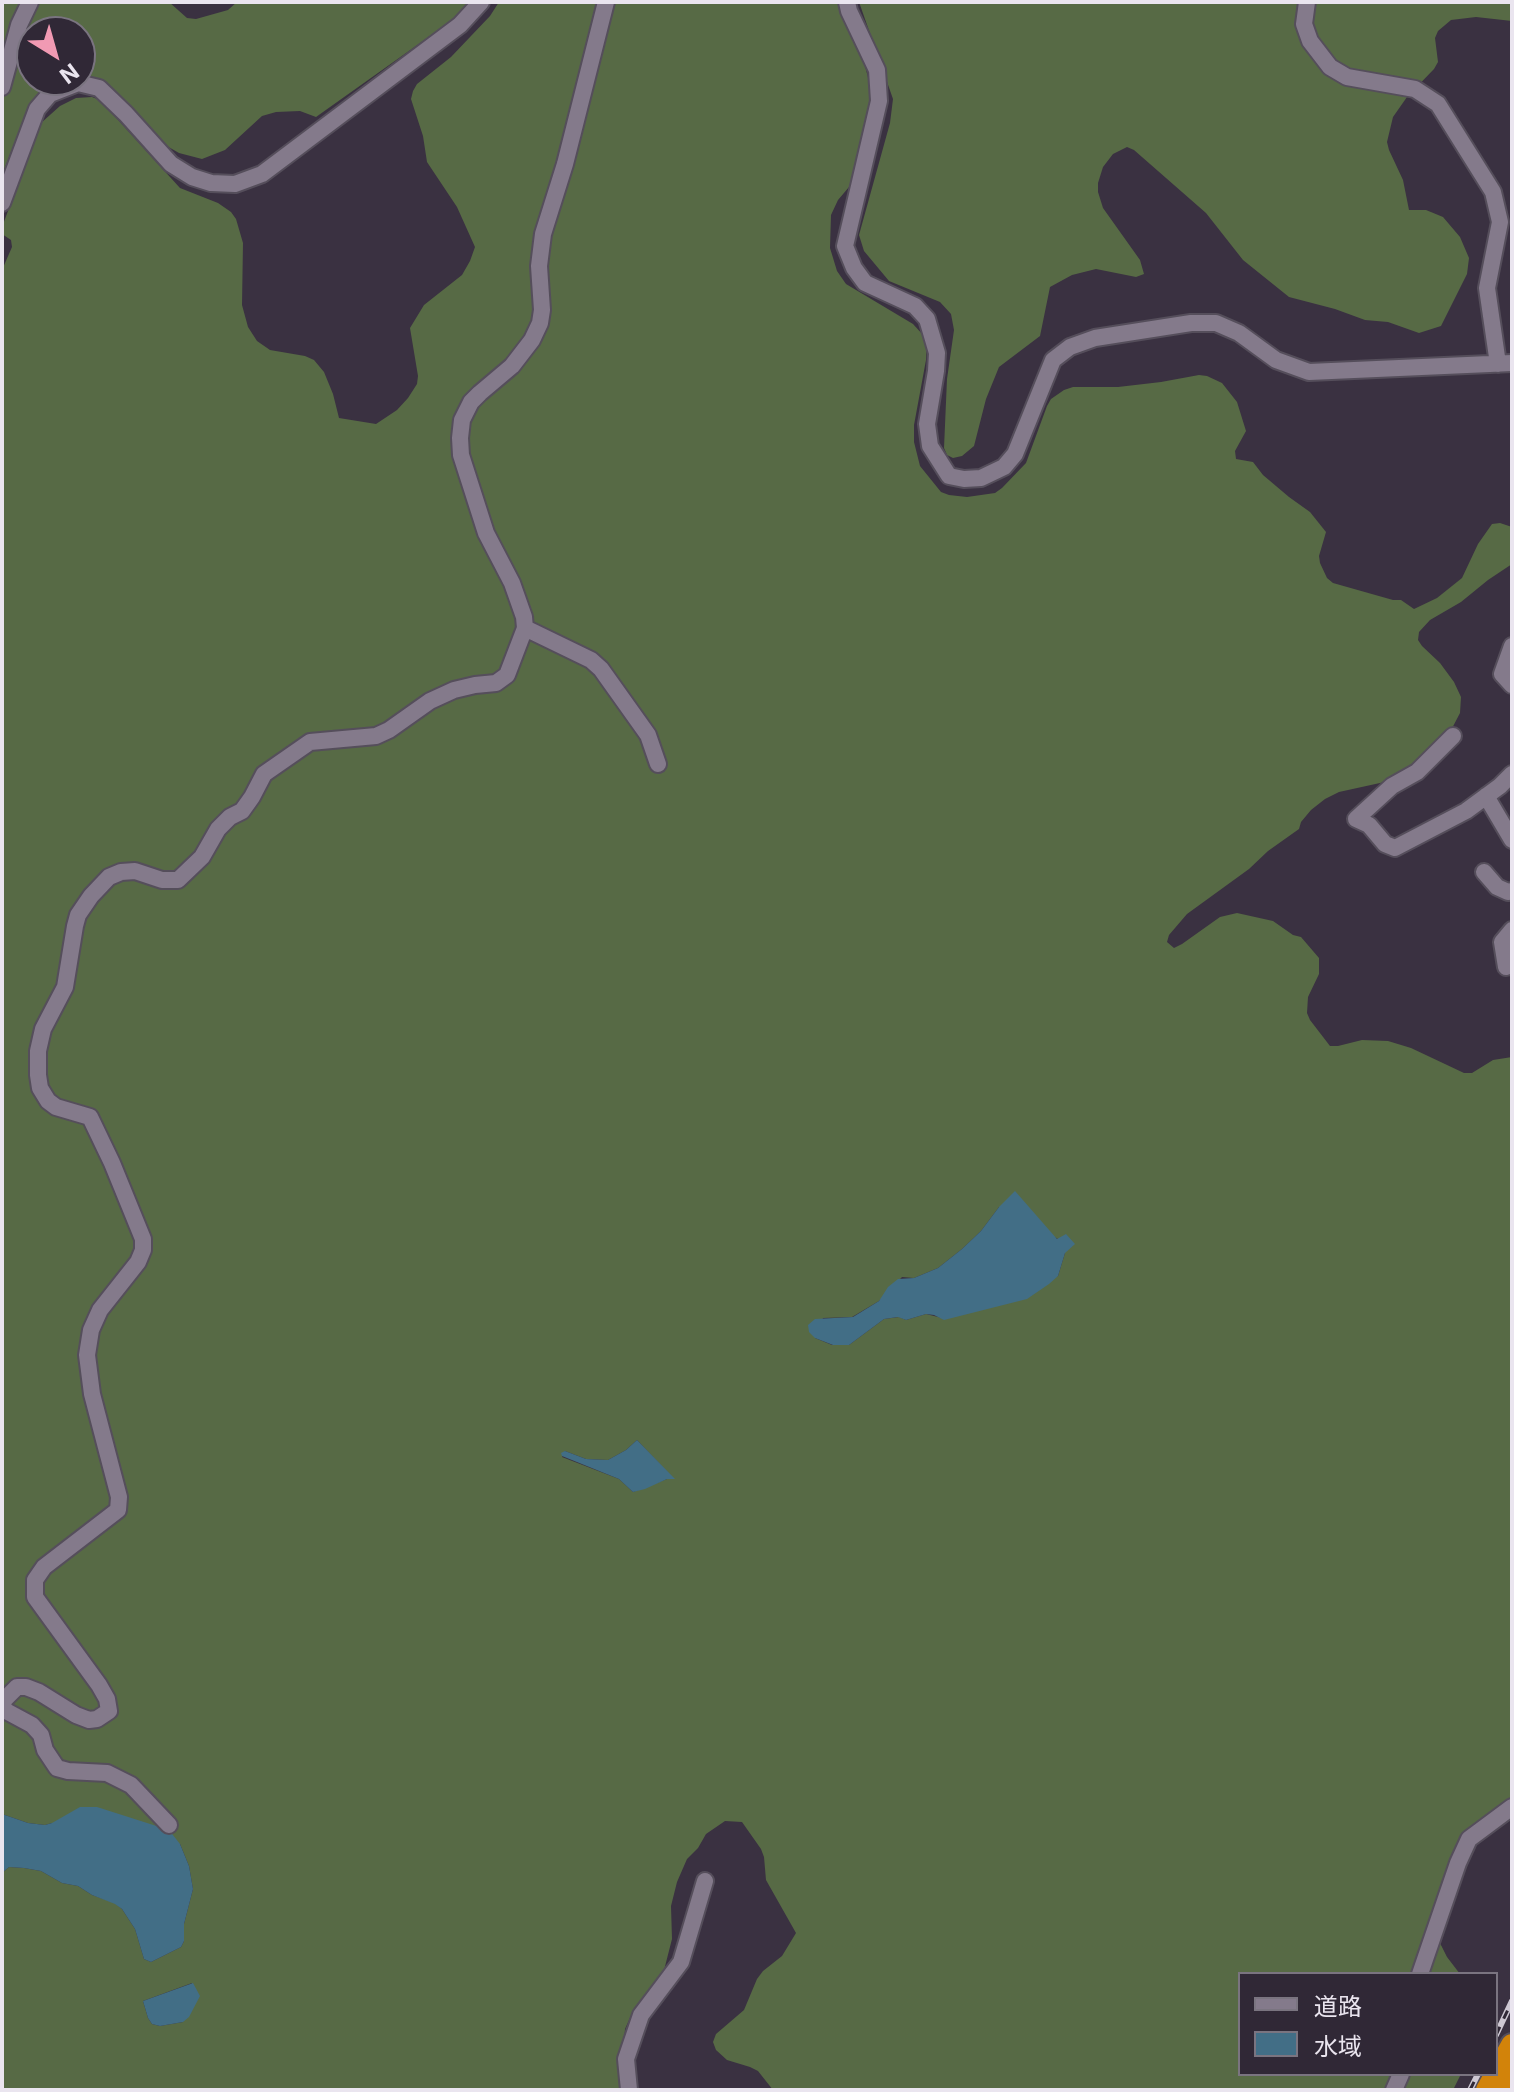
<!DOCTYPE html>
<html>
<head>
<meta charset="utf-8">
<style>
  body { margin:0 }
  #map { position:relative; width:1514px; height:2092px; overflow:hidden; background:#3a3141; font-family:Inter,"Noto Sans JP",sans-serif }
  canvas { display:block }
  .frame { position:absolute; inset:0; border:4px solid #eae5ef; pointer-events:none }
  .legend { position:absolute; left:1238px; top:1972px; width:260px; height:104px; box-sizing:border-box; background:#302836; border:2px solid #7a7480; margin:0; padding:10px 14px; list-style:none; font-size:24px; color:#eae5ef }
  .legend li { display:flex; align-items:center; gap:16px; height:40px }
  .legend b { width:40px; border:2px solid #7a7480 }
  .north { position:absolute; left:16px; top:16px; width:80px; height:80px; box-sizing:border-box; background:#302836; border:2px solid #7a7480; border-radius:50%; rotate:143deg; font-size:22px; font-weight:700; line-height:32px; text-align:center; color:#eae5ef }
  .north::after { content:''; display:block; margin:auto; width:28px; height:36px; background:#f19ab3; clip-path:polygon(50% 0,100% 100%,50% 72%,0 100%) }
</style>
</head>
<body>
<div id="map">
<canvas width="1514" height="2092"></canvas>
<div class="frame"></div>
<ul class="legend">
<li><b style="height:10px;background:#847a8b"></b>道路</li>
<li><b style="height:22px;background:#426e86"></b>水域</li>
</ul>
<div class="north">N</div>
</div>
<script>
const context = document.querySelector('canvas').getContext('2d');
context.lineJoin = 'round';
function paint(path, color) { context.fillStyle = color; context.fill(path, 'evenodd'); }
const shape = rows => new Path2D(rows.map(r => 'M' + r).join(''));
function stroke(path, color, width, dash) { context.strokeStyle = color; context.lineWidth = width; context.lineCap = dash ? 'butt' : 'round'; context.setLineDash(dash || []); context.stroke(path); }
paint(shape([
  [2,2,169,2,187,18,196,19,228,10,237,2,469,2,461,14,316,117,300,111,276,112,262,116,225,150,202,159,179,153,165,145,80,76,80,32,32,32,32,80,62,80,44,89,21,127,2,175],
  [499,2,839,2,864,62,871,89,873,106,864,144,849,187,838,200,831,215,830,248,837,271,846,284,913,324,924,336,927,344,926,360,914,425,914,442,920,466,941,492,949,495,967,497,995,493,1002,488,1026,463,1047,406,1051,399,1064,390,1073,387,1118,387,1161,382,1199,375,1207,376,1222,383,1237,402,1246,431,1235,451,1236,459,1253,462,1263,475,1289,497,1310,512,1326,532,1319,556,1320,563,1327,578,1333,583,1393,600,1401,600,1414,609,1437,598,1462,578,1478,544,1492,524,1500,523,1512,527,1512,564,1488,580,1461,602,1430,620,1419,632,1418,640,1422,646,1440,663,1454,682,1461,697,1460,713,1448,736,1396,777,1389,781,1339,792,1325,799,1311,810,1301,822,1299,829,1268,851,1249,869,1187,914,1169,935,1167,942,1174,948,1182,944,1220,917,1237,913,1273,921,1293,935,1301,937,1319,958,1319,974,1308,997,1307,1013,1310,1020,1330,1046,1338,1046,1362,1040,1388,1041,1411,1048,1464,1073,1472,1073,1493,1060,1512,1057,1512,1799,1474,1829,1439,1927,1440,1943,1447,1957,1460,1974,1240,1974,1240,2074,1461,2074,1453,2090,773,2090,758,2071,750,2067,727,2060,716,2050,713,2042,716,2034,744,2010,757,1979,763,1971,782,1956,796,1933,766,1880,764,1857,761,1849,742,1822,725,1821,706,1834,698,1848,687,1859,677,1882,671,1906,672,1939,660,1986,635,2007,625,2029,623,2062,627,2090,2,2090,2,1873,9,1867,24,1868,41,1871,62,1883,78,1886,92,1895,115,1903,122,1909,135,1929,144,1959,151,1962,181,1947,184,1941,184,1924,193,1889,189,1866,180,1844,52,1823,45,1825,28,1823,2,1814,2,270,12,247,11,240,2,234,2,227,41,123,60,106,76,98,92,97,100,100,180,188,218,203,231,212,236,219,243,243,242,305,248,327,257,341,270,350,305,356,314,360,324,372,333,394,339,418,376,424,397,410,408,398,417,384,418,376,410,328,424,305,462,275,470,261,475,247,457,207,427,162,423,136,411,99,413,91,417,84,451,57,490,16],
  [999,1207,1058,1239,1065,1253,1058,1276,942,1318,926,1314,906,1320,899,1317,884,1319,849,1345,832,1345,815,1338,823,1318,852,1317,879,1301,902,1277,914,1278,938,1268,962,1249,981,1231],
  [637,1440,674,1479,667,1479,633,1492,619,1479,562,1457,565,1451,586,1459,608,1460,626,1450],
  [192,1983,183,2022,160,2026,152,2024,148,2018,143,2001],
  [859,2,1512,2,1512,21,1476,17,1451,20,1438,31,1435,38,1438,62,1434,69,1407,97,1393,117,1387,142,1389,150,1403,180,1409,210,1426,210,1443,217,1460,237,1469,258,1467,274,1441,326,1419,333,1388,322,1365,320,1335,309,1289,297,1243,260,1206,213,1134,150,1127,147,1113,154,1103,167,1098,183,1098,192,1103,208,1140,260,1144,274,1136,277,1096,269,1072,275,1050,287,1040,336,999,367,986,399,974,446,962,456,953,458,947,455,944,448,947,379,954,330,951,314,940,302,889,281,864,251,859,235,890,123,893,99]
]), '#576a45');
paint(shape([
  [1015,1191,1057,1239,1066,1234,1075,1244,1065,1253,1058,1276,1049,1284,1027,1299,944,1320,934,1315,926,1314,906,1320,898,1317,884,1319,849,1345,833,1345,815,1338,809,1332,808,1325,815,1319,853,1317,879,1301,888,1287,898,1279,914,1278,938,1268,962,1249,981,1231,999,1207],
  [637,1440,675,1479,667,1479,645,1489,633,1492,619,1479,562,1456,561,1453,565,1451,586,1459,608,1460,626,1450],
  [80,1807,97,1807,169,1830,180,1844,189,1866,193,1889,184,1924,184,1941,181,1947,151,1962,144,1959,135,1929,122,1909,115,1904,92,1895,78,1886,62,1883,41,1871,24,1868,9,1867,2,1873,2,1814,28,1823,45,1825,52,1823],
  [193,1983,200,1996,189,2017,183,2022,160,2026,152,2024,148,2018,143,2001]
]), '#426e86');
const minor = shape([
  [847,2,849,11,877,70,879,101,845,246,854,268,865,283,915,306,927,319,937,353,936,371,927,424,930,446,949,476,964,479,981,478,1004,467,1015,454,1053,360,1070,347,1095,338,1191,323,1216,323,1239,333,1276,360,1309,372,1512,363],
  [1307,2,1304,24,1310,41,1330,67,1347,77,1415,89,1438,104,1493,192,1500,222,1487,288,1498,364],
  [2,87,19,25,30,2],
  [2,203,37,109,50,94,78,83,99,88,126,114,171,164,192,177,211,183,235,184,262,174,460,25,481,2],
  [525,628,591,660,601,669,648,735,658,764],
  [1512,646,1502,674,1512,685],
  [1453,736,1417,772,1392,786,1356,819,1369,825,1385,844,1395,848,1466,811,1500,786,1512,774],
  [1486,796,1512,840],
  [1484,872,1497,887,1508,892,1512,891],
  [1506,967,1502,942,1512,930],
  [169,1825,131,1785,107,1773,68,1771,57,1768,45,1750,41,1735,32,1725,6,1711,3,1707,4,1700,17,1687,26,1687,39,1692,76,1715,89,1720,97,1719,109,1711,107,1699,99,1685,35,1597,35,1580,44,1567,118,1510,119,1497,92,1394,87,1355,91,1330,100,1310,138,1262,143,1250,143,1239,112,1163,90,1117,56,1107,48,1101,40,1088,38,1075,38,1051,43,1029,65,987,75,926,78,915,91,896,109,877,121,872,135,871,162,880,178,880,202,857,218,829,230,817,242,811,252,797,264,774,310,742,376,736,389,730,430,701,454,690,475,685,496,683,507,675,525,628,524,617,512,583,486,533,461,455,460,438,462,420,471,402,480,393,512,366,532,340,540,323,542,310,539,266,543,234,565,164,606,2],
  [1420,1974,1458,1863,1469,1839,1512,1807],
  [629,2090,626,2059,641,2015,681,1962,705,1881],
  [1394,2090,1401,2074]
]);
const highway = shape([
  [1487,2090,1512,2045],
  [1509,2090,1509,2073]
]);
stroke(minor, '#554e5b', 20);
stroke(highway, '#554e5b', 26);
stroke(minor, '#847a8b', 16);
stroke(highway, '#d2830a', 22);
const rail = shape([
  [1496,2035,1512,2001],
  [1470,2090,1478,2074]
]);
stroke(rail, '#cec8d3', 6);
stroke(rail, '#302836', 3, [9]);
</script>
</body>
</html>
